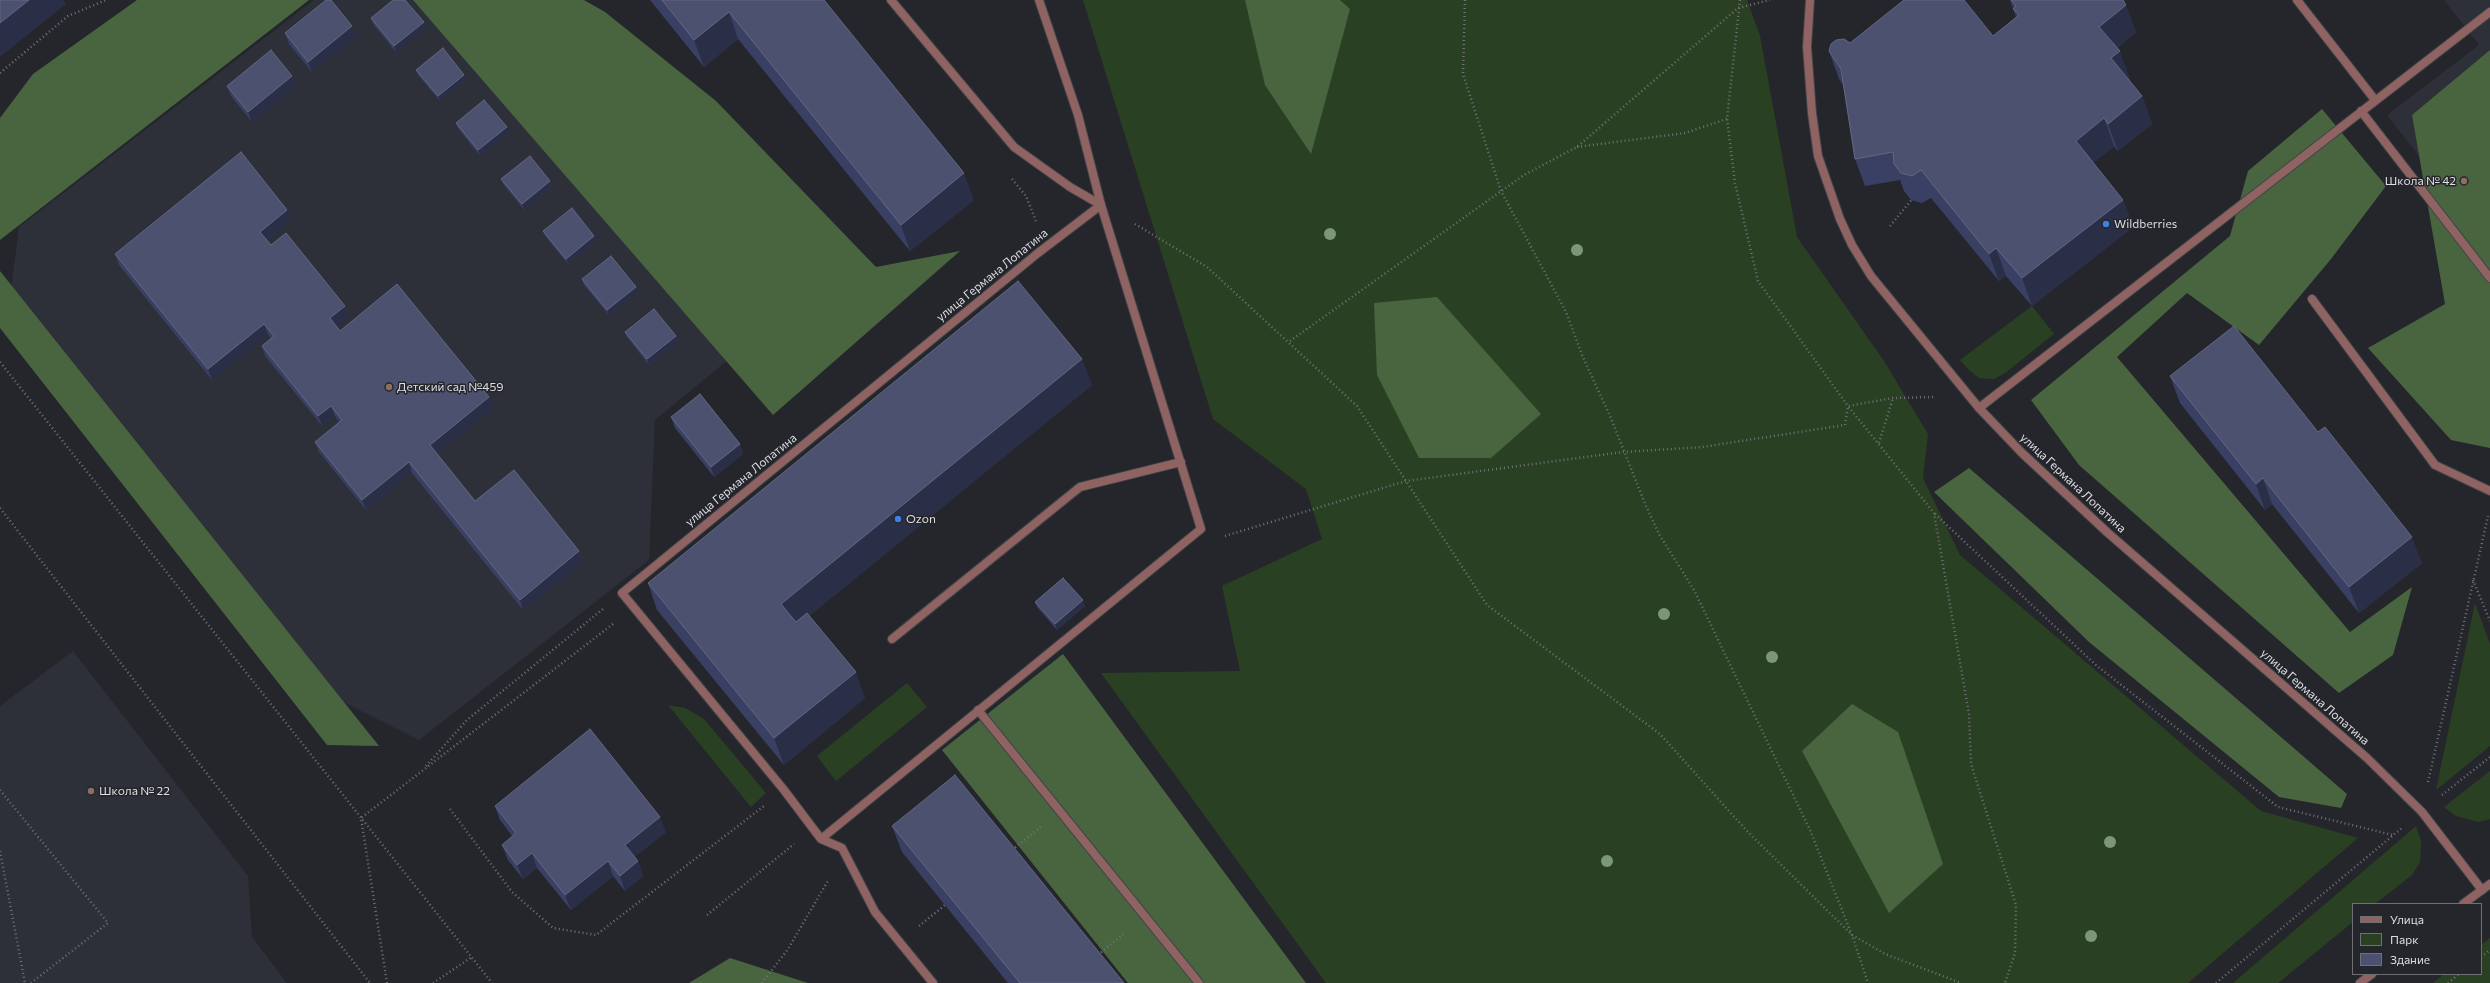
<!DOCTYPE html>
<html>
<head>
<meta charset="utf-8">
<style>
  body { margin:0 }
  #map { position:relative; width:2490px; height:983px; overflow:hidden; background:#25262c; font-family:Commissioner,sans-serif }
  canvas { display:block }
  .legend { position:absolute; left:2352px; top:903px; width:130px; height:72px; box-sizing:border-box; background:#25262c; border:1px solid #6f7075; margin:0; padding:5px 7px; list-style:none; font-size:12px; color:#dddee2 }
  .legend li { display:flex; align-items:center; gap:8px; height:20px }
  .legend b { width:20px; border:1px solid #6f7075 }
</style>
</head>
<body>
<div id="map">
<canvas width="2490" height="983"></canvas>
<ul class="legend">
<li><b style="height:5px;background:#8f6361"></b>Улица</li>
<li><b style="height:11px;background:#2a4023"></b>Парк</li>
<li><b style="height:11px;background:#4c5170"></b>Здание</li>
</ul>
</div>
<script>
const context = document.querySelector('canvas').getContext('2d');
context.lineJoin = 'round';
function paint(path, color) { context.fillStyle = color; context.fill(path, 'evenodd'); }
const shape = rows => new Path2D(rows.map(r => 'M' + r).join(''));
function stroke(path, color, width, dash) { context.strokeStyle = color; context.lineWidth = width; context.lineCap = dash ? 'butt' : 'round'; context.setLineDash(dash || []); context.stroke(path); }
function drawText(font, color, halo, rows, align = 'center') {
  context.font = font + ' Commissioner,sans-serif'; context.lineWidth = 3; context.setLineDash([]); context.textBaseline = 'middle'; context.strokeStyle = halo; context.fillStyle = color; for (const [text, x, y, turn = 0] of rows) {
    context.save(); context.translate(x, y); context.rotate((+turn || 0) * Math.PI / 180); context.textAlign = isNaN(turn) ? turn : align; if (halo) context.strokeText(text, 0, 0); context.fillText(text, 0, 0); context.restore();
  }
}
paint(shape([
  [314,0,441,0,734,355,655,420,649,560,419,740,331,696,10,296,19,227],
  [2444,0,2490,0,2490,247,2387,115,2479,45],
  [73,651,248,876,252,937,287,983,0,983,0,706]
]), '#2d2f39');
paint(shape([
  [1083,0,1747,0,1760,36,1797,237,1884,361,1928,434,1923,478,1960,555,2261,811,2358,838,2188,983,1326,983,1101,673,1240,671,1222,586,1322,539,1306,489,1213,419],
  [2032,306,2054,334,2005,373,1994,379,1979,378,1969,370,1960,360],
  [2475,603,2490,644,2490,746,2436,790],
  [907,683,927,707,836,781,817,756],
  [668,705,685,708,704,719,766,793,751,807],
  [2490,771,2490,819,2479,822,2456,816,2444,807],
  [2416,826,2421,841,2420,862,2412,875,2375,904,2353,904,2353,922,2278,983,2233,983],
  [2490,938,2490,983,2433,983,2444,974,2481,974,2481,945]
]), '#2a4023');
paint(shape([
  [137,0,309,0,0,240,0,118,33,74],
  [413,0,584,0,605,12,716,101,876,267,960,251,773,415],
  [1245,0,1340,0,1350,9,1311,154,1265,85],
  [2490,50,2490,448,2451,440,2368,348,2445,304,2412,115],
  [2322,109,2386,186,2331,259,2259,345,2187,293,2117,357,2350,632,2412,587,2393,655,2339,693,2079,465,2031,400,2230,236,2248,171],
  [0,271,379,746,327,745,0,328],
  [1437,297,1541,414,1491,458,1419,458,1377,375,1374,303],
  [1969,468,2347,794,2341,808,2279,797,2089,642,1934,492],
  [1063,654,1306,983,1128,983,942,750],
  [1852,704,1898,732,1943,864,1889,913,1802,751],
  [730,958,808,983,689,983]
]), '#496540');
const service = shape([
  [891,0,1014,147,1070,187,1101,205],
  [2297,0,2375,100],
  [2361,111,2490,278],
  [2312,299,2435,465,2490,491],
  [1979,408,2490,12],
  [892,639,1080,487,1181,462],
  [978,710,1199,983]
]);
const minor = shape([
  [1810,0,1807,47,1812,113,1818,156,1840,219,1852,245,1871,276,1979,408,2022,453,2108,533,2367,758,2422,812,2482,890],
  [821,839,1201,529,1101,205,1078,115,1039,0],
  [933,983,875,912,842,848,821,839,784,790,622,593,1038,253,1101,205]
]);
const tertiary = shape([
  [2463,904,2490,884],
  [2360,983,2372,974]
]);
stroke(service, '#424349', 10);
stroke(minor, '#424349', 10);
stroke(tertiary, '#424349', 10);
stroke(shape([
  [1465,0,1463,74,1501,191,1566,312,1582,355,1610,416,1646,506,1659,534,1694,590,1810,830,1852,935,1868,983],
  [1740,0,1727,119,1735,183,1758,281,1848,406,1934,513,1969,714,1971,764,2016,905,2015,953,2005,983],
  [0,73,68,16,106,0],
  [1577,147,1685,133,1727,119],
  [1012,179,1026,196,1036,221],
  [1135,224,1207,267,1357,406,1487,605,1660,734,1747,831,1852,935,1885,954,1961,983],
  [1890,226,1913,198],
  [1290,341,1524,175,1577,147,1738,8,1770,0],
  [0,362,492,983],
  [1879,443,1893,398],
  [0,508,370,983],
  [1935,514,2097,666,2278,807,2393,835],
  [1225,536,1406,481,1623,452,1702,447,1845,425,1848,406,1893,398,1936,397],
  [2473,580,2490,621],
  [426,766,467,720,603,609],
  [2428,782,2488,516],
  [0,790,108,923,31,983],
  [2442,795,2490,757],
  [450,809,512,892,553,928,596,935,764,806],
  [1012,850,1041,827],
  [0,851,25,983],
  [707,915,794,844],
  [919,926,945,905],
  [1098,955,1125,933],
  [2481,957,2490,950],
  [387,983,361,818,613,624],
  [433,983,472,957],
  [762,983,788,949,829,879],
  [2216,983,2403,827],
  [2448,983,2459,974]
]), '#717277', 2.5, [1, 3]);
stroke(service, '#8f6361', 8);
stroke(minor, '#8f6361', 8);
stroke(tertiary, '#8f6361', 8);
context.fillStyle = '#7c9777';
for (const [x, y] of [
  [1330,234],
  [1577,250],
  [1664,614],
  [1772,657],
  [2110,842],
  [1607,861],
  [2091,936]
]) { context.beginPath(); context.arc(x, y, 6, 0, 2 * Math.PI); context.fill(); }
paint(shape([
  [650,0,824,0,974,200,910,251,738,39,704,67],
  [2010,0,2123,0,2136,32,2117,48,2130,79,2129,80,2142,96,2152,124,2118,151,2114,146,2093,163,2123,200,2133,227,2032,306,2006,276,1999,281,1931,198,1922,203,1911,200,1904,191,1900,180,1865,186,1855,159,1843,85,1839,79,1829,51,1850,43,1993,36,2016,17],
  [371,18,424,22,426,28,396,52,373,24],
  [285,33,356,36,312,72,289,44],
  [416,70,466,80,440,101,418,75],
  [227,86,296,87,252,122,231,96],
  [456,123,509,133,480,156,458,128],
  [501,179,550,181,552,187,524,210,503,184],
  [291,220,266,240,271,245,345,306,349,316,336,327,340,331,489,397,493,408,436,453,475,501,579,551,583,562,523,610,412,473,366,510,319,452,315,442,339,422,335,416,322,426,265,356,262,346,271,338,268,334,212,380,119,265,115,254],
  [543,231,594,236,596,241,568,264,545,236],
  [582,279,638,292,609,315,584,285],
  [625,332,676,336,678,342,649,365,627,337],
  [2170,376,2318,432,2422,563,2359,613,2272,504,2265,510,2180,403],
  [1092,385,809,616,865,698,784,765,657,610,648,583],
  [671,417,740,444,743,454,714,477,675,428],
  [1035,602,1085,606,1057,630,1037,607],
  [495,806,666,832,634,857,638,861,643,876,625,891,613,876,571,910,537,868,523,879,508,860,502,845,513,837,500,820],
  [892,826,1124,983,1008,983,902,852]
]), '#3a4063');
paint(shape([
  [29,0,64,0,66,4,0,57,0,23],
  [2126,5,2136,32,2109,54,2099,27],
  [729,12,738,39,704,67,694,40],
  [424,22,426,28,396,52,394,46],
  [352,26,356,36,312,72,308,62],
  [2120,51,2130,79,2121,86,2111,58],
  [464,75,466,80,440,101,438,96],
  [292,76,296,87,252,122,248,112],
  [2142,96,2152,124,2118,151,2108,124],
  [2104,118,2114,146,2086,169,2076,141],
  [507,127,509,133,480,156,478,150],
  [964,173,974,200,910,251,901,225],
  [550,181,552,187,524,210,522,204],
  [2123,200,2133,227,2032,306,2022,278],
  [287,210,291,220,264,242,260,232],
  [594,236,596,241,568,264,566,259],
  [1996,248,2006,276,1999,281,1989,254],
  [636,287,638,292,609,315,607,310],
  [345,306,349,316,334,329,330,318],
  [264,324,268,334,212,380,208,369],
  [676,336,678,342,649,365,647,359],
  [1082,359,1092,385,791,631,781,604],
  [489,397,493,408,434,456,430,445],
  [331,406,335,416,322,426,318,416],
  [740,444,743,454,714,477,711,467],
  [409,462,412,473,366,510,362,500],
  [2263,478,2272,504,2265,510,2256,484],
  [2412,537,2422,563,2359,613,2349,587],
  [579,551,583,562,523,610,520,600],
  [1083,600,1085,606,1057,630,1055,624],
  [856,672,865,698,784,765,774,738],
  [660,817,666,832,630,860,625,845],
  [532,853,537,868,523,879,517,865],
  [608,861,613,876,571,910,565,895],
  [638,861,643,876,625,891,620,876]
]), '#2a2e47');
const building = shape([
  [0,0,29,0,0,23,0,0],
  [326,0,331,0,352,26,308,62,285,33,326,0],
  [393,0,405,0,424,22,394,46,371,18,393,0],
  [662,0,824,0,964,173,901,225,729,12,694,40,662,0],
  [1904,0,1964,0,1993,36,2019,15,2013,9,2016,6,2011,0,2123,0,2126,5,2099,27,2120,51,2111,58,2142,96,2108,124,2104,118,2076,141,2123,200,2022,278,1996,248,1989,254,1921,170,1912,176,1901,173,1894,164,1893,152,1855,159,1841,69,1829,51,1831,44,1836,40,1844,39,1850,43,1904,0],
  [443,48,464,75,438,96,416,70,443,48],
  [271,50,292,76,248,112,227,86,271,50],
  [484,100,507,127,478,150,456,123,484,100],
  [241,152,287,210,260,232,271,245,286,233,345,306,330,318,340,331,397,284,489,397,430,445,475,501,514,470,579,551,520,600,409,462,362,500,315,442,342,420,331,406,318,416,262,346,274,336,264,324,208,369,115,254,241,152],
  [530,156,550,181,522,204,501,179,530,156],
  [572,208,594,236,566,259,543,231,572,208],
  [611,256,636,287,607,310,582,279,611,256],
  [1018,281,1082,359,781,604,796,622,807,613,856,672,774,738,648,583,1018,281],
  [654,309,676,336,647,359,625,332,654,309],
  [2234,326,2318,432,2325,427,2412,537,2349,587,2263,478,2256,484,2170,376,2234,326],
  [700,394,740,444,711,467,671,417,700,394],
  [1063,578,1083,600,1055,624,1035,602,1063,578],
  [590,729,660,817,625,845,638,861,620,876,608,861,565,895,532,853,517,865,502,845,516,833,495,806,590,729],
  [955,775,1124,983,1020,983,892,826,955,775]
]);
paint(building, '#4c5170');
stroke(building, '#626782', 1);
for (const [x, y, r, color] of [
  [2464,181,4,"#8d6e63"],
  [2106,224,4,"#3f7fe0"],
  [389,387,4,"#8d6e63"],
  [898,519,4,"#3f7fe0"],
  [91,791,4,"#8d6e63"]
]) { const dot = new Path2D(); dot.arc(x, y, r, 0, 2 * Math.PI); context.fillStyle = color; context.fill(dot); stroke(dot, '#25262c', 1.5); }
drawText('12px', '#dddee2', '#25262c', [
  ["Школа № 42",2456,181,"right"],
  ["Wildberries",2114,224],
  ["Детский сад №459",397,387],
  ["Ozon",906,519],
  ["Школа № 22",99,791]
], 'left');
drawText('12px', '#dddee2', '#25262c', [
  ["улица Германа Лопатина",992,275,-39],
  ["улица Германа Лопатина",741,480,-39],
  ["улица Германа Лопатина",2073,483,43],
  ["улица Германа Лопатина",2315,697,41]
]);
</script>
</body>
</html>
